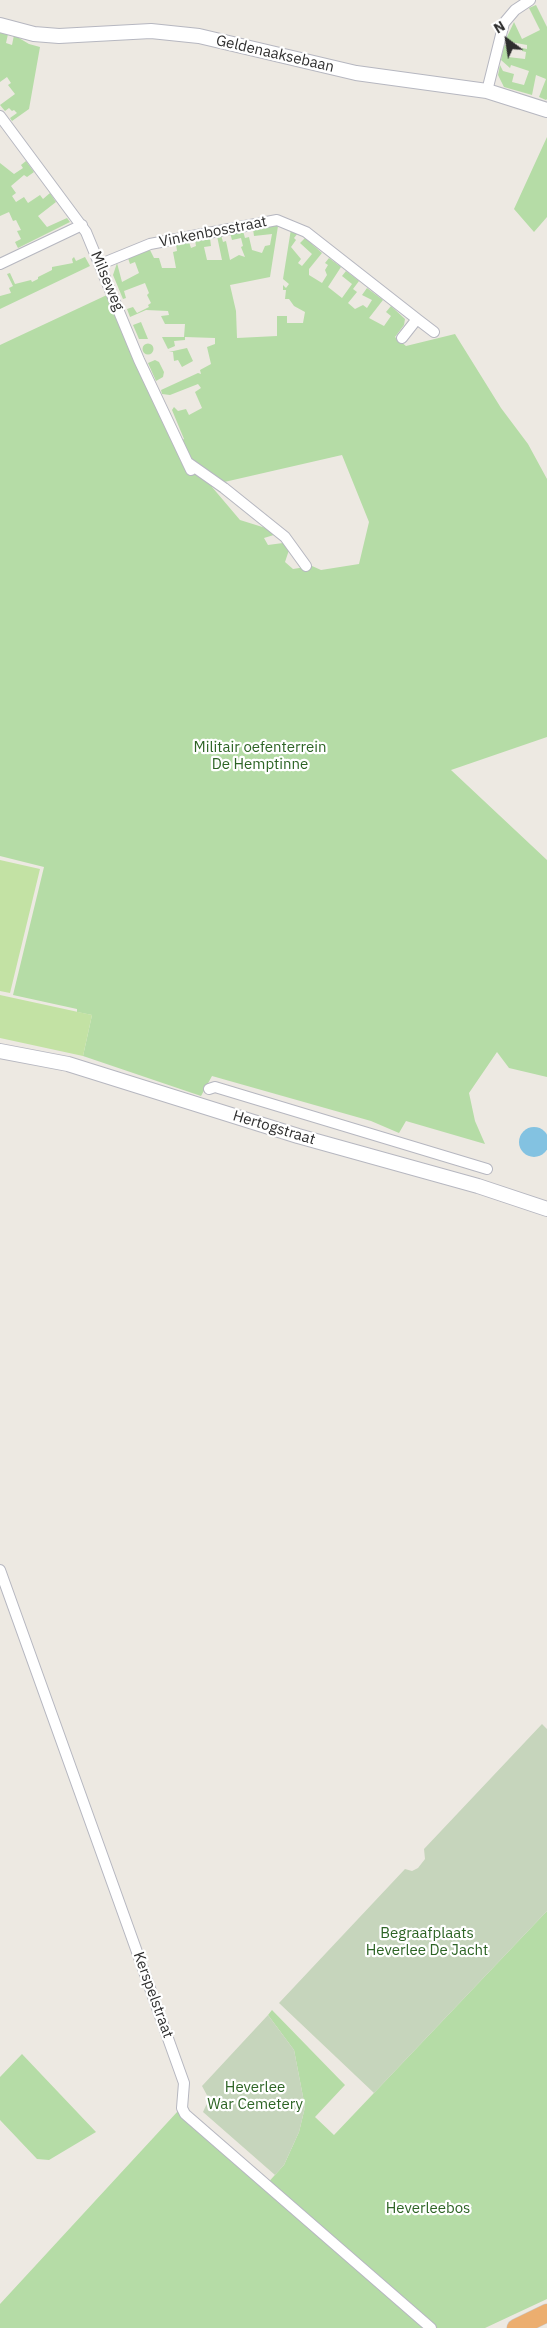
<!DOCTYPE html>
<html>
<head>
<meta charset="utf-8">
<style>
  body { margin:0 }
  #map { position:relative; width:547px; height:2328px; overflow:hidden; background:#ede9e2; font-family:"IBM Plex Sans",sans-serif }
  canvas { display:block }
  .north { position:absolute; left:482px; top:15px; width:50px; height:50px; -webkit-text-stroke:4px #fff; paint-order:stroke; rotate:329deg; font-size:14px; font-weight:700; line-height:20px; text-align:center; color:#2e2e2e }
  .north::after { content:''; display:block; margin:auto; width:18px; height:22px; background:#2e2e2e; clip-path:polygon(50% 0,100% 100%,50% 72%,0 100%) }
</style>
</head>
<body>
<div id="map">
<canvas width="547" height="2328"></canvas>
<div class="north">N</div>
</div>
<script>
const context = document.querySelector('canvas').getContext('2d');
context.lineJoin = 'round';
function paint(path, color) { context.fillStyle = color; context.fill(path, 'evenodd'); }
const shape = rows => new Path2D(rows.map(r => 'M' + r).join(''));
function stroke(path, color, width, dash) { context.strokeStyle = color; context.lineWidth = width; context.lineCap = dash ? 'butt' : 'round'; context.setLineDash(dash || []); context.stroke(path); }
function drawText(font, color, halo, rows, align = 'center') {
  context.font = font + ' "IBM Plex Sans",sans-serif'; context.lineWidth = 4.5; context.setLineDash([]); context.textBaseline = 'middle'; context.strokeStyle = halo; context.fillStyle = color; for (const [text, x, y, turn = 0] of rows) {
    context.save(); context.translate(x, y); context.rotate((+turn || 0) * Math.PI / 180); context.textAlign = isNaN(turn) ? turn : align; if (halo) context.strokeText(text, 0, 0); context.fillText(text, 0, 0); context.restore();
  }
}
paint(shape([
  [536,5,547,27,547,99,546,100,539,97,546,79,536,75,532,95,504,87,498,75,500,65,503,71,514,74,512,82,524,85,529,71,511,65,510,68,501,60,504,45,510,47,508,57,525,59,526,52,522,51,522,48,527,49,527,45,505,41,514,22,522,39,540,30,529,8],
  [0,31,8,34,6,43,12,45,14,35,29,44,40,47,29,109,12,121,10,118,17,113,14,110,12,111,9,108,5,111,0,105,15,94,8,85,11,83,7,77,0,82],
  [547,137,547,217,534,232,514,209],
  [26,161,34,172,27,177,24,175,11,186,16,193,12,196,16,202,24,197,28,203,40,195,43,199,50,193,56,202,38,216,47,227,67,218,70,222,18,248,15,242,21,239,17,231,21,230,16,220,13,221,9,212,0,216,0,163,14,174,23,168,21,165],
  [268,226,278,226,270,277,230,285,236,311,237,338,277,336,277,316,287,316,287,323,303,323,305,312,294,306,289,299,285,299,286,290,283,290,283,285,286,288,289,284,283,279,291,229,298,233,294,238,296,240,291,247,301,259,298,263,302,266,312,254,300,243,305,238,322,253,309,269,309,275,322,283,327,275,325,270,328,265,325,263,329,258,341,267,328,287,342,298,352,284,342,276,346,271,359,281,353,289,357,292,348,303,355,309,363,305,367,308,372,300,362,295,367,288,383,300,369,318,384,326,391,316,386,312,391,306,405,319,404,325,395,337,406,346,455,334,501,408,528,444,547,479,547,737,451,770,547,860,547,1077,509,1068,497,1052,469,1093,475,1121,485,1144,406,1121,399,1133,371,1121,212,1076,201,1096,83,1056,92,1015,77,1012,77,1009,13,995,44,867,0,856,0,345,109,294,178,442,184,439,172,410,174,407,178,411,186,409,189,415,202,408,195,392,201,388,198,384,170,395,162,394,161,390,198,373,201,374,200,370,211,364,207,347,215,344,215,338,185,337,185,340,174,341,175,346,168,349,162,337,184,337,185,324,165,324,161,316,169,315,168,311,146,310,130,317,127,309,133,307,137,313,149,307,148,305,151,303,147,295,149,293,145,283,124,291,126,298,123,299,113,275,117,263,122,282,139,273,135,262,130,264,128,258,150,250,154,258,159,258,162,268,176,268,173,252,177,251,176,244,189,242,191,248,196,246,195,240,210,238,211,246,204,247,207,260,222,260,217,236,221,235,223,242,226,241,230,260,239,255,245,257,241,247,243,246,241,238,232,240,230,233,243,231,245,238,249,237,252,250,262,253,265,246,270,245,272,234,254,236,253,229],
  [342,455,369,522,359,564,321,570,312,566,293,569,285,562,290,547,283,543,268,545,264,538,277,534,272,530,240,520,212,487,220,483],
  [74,257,76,261,85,257,90,266,0,309,0,296,11,293,9,288,13,286,7,274,10,273,15,284,31,280,32,282,38,279,38,277,52,270,52,267,73,263,72,259],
  [141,322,148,339,139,339,133,325],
  '142.5 349a5.5 5.5 0 1 1 11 0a5.5 5.5 0 1 1-11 0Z',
  [187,348,193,361,182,367,178,360,174,361,173,352,169,352],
  [155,360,159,362,164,372,163,377,156,381,148,363],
  [547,1911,547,2299,485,2328,0,2328,0,2304,178,2111,264,2187,284,2165,299,2132,305,2107,294,2050,268,2015,272,2010,345,2085,315,2117,334,2135],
  [22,2054,96,2132,49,2160,37,2159,0,2120,0,2077]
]), '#b5dca6');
paint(shape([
  [542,1724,547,1729,547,1911,374,2093,279,2003,405,1869,412,1871,418,1868,425,1859,424,1849],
  [268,2015,294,2050,305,2107,299,2132,284,2165,275,2175,203,2112,209,2099,202,2086]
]), '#c6d5bc');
paint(shape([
  [0,860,40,869,10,993,0,991],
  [0,995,92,1015,83,1056,0,1038]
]), '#c3e2a4');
paint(shape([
  '519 1142a15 15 0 1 1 30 0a15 15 0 1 1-30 0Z'
]), '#83c2e1');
const street = shape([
  [487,91,504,23,515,10,530,0],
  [0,116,86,232,139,360,191,470],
  [0,264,82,225],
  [101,264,150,244,277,220,306,232,417,319,402,338],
  [417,319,434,332],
  [187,462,224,488,285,537,306,566],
  [209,1089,215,1087,487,1169],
  [0,1570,184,2083,182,2108,185,2114,431,2328]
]);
const secondary = shape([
  [0,25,34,34,59,36,151,31,199,36,356,73,487,91,547,110],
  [0,1051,68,1064,298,1136,478,1186,547,1209]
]);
const highway = shape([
  [516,2328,547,2313]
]);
stroke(street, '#b6b7c0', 12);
stroke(secondary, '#b6b7c0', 16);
stroke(highway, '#c9c9c9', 19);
stroke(street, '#fff', 10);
stroke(secondary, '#fff', 14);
stroke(highway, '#ecae6f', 18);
drawText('15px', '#2e2e2e', '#fff', [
  ["Geldenaaksebaan",275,54,13],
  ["Vinkenbosstraat",213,232,-11],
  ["Milseweg",107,281,67],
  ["Hertogstraat",274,1128,17],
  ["Kerspelstraat",153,1995,70]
]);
drawText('15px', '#2d6425', '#fff', [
  ["Militair oefenterrein",260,748],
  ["De Hemptinne",260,765],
  ["Begraafplaats",427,1934],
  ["Heverlee De Jacht",427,1951],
  ["Heverlee",255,2088],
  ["War Cemetery",255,2105],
  ["Heverleebos",428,2209]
]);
</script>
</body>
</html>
